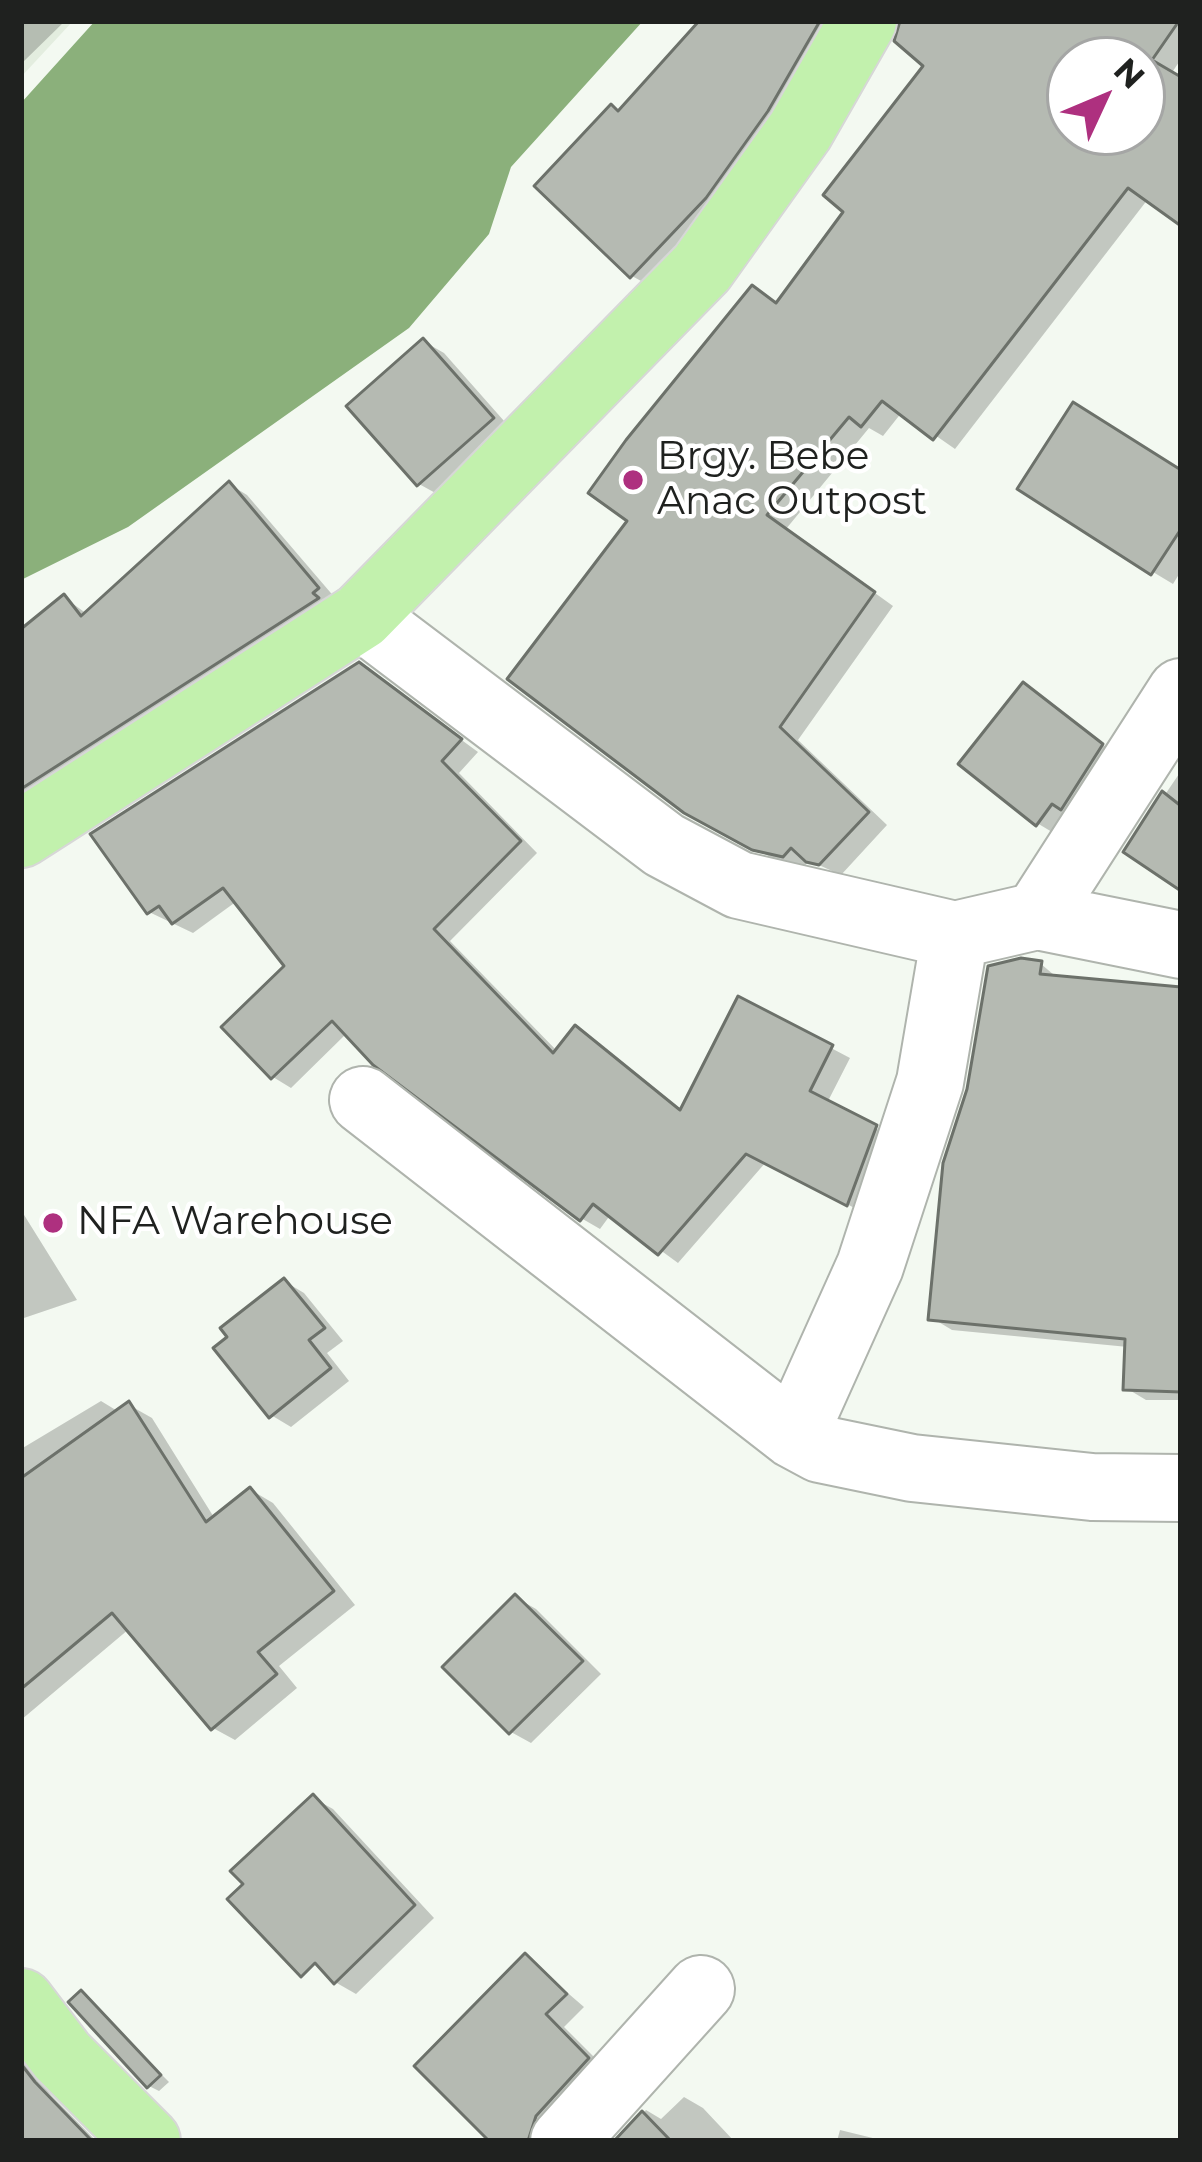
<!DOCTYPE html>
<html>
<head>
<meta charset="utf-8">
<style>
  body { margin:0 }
  #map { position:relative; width:1202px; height:2162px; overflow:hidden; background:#f3f9f1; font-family:Montserrat,sans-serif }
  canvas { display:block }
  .frame { position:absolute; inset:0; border:24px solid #1f211f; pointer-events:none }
  .north { position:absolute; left:1046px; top:36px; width:120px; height:120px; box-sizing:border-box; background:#fff; border:3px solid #a5a6a5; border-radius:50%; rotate:46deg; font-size:33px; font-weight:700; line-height:48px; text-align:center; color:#1f211f }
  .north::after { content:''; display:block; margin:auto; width:42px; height:54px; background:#ae307f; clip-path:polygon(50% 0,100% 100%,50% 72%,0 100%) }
</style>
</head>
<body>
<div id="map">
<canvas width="1202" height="2162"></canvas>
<div class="frame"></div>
<div class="north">N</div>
</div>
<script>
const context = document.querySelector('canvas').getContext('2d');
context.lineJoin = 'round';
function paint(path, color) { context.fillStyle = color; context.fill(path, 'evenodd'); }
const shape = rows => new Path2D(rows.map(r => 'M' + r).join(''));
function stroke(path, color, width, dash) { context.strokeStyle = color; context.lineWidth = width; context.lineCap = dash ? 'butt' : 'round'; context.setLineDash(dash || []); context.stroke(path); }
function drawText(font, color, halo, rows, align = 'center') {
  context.font = font + ' Montserrat,sans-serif'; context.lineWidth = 9; context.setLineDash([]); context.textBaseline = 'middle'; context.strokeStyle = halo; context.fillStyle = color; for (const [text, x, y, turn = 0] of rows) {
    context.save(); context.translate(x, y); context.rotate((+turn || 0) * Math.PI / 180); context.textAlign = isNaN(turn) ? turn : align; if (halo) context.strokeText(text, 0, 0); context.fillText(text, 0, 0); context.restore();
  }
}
paint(shape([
  [21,21,73,21,21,77]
]), '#e3eddf');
paint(shape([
  [95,21,643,21,511,167,489,234,409,328,128,527,21,580,21,103]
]), '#8bb07b');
paint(shape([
  [21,21,65,21,21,64],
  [703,21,847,21,652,287,632,276,538,186,621,113],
  [903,21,1181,21,1181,59,1171,74,1181,81,1181,221,1148,199,955,449,902,412,883,436,869,428,786,529,893,606,798,740,887,825,841,875,810,861,804,866,776,860,708,824,631,520,753,289,779,305,847,212,927,65],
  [1070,60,1142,60,1142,132,1070,132],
  [423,341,444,353,512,430,439,495,419,484],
  [1181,472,1181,571,1173,584,1153,572],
  [229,484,247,495,336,599,21,811,21,633,65,598,87,614],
  [359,665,478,752,459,773,537,853,450,941,558,1052,576,1029,682,1111,740,1000,850,1058,827,1103,894,1138,866,1214,766,1162,678,1263,611,1214,600,1229,581,1218,347,1033,291,1088,273,1077,288,967,237,901,193,933,149,912],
  [1024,686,1121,758,1057,835,1037,823],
  [1181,771,1181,888,1127,851],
  [1041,964,1060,980,1181,996,1181,1400,1146,1400,1126,1388,1128,1347,952,1330,932,1318],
  [21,1210,77,1300,21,1319],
  [284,1281,304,1293,343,1341,327,1353,349,1381,291,1427,271,1415,231,1337],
  [101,1401,119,1412,129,1405,152,1418,215,1519,251,1490,273,1503,355,1605,279,1666,297,1688,235,1740,213,1728,129,1629,21,1720,21,1449],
  [515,1597,536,1609,601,1674,531,1743,511,1732],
  [313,1798,333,1809,434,1918,356,1994,335,1982],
  [526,1957,584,2007,564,2027,607,2070,549,2141,493,2141],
  [81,1994,169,2082,159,2091,149,2086],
  [21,2056,51,2095,96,2141,21,2141],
  [684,2097,703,2108,734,2141,618,2141,646,2110,661,2119],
  [840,2130,885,2141,837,2141]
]), '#0003');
const building = shape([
  [699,21,820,21,768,111,706,198,630,278,534,186,611,104,618,111,699,21],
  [900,21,1179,21,1152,60,1181,77,1181,226,1128,188,933,440,882,401,861,427,849,417,767,515,875,592,780,727,869,812,819,865,806,862,791,848,783,857,752,850,684,813,507,679,627,521,588,493,626,440,752,285,776,303,843,212,823,195,923,66,894,41,900,21],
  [1070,60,1142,60,1142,132,1070,132,1070,60],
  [423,338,494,418,417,486,346,406,423,338],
  [1073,402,1181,470,1181,529,1151,575,1017,489,1073,402],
  [229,481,319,588,313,593,319,598,21,789,21,629,64,594,81,616,229,481],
  [359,662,462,739,442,761,521,841,434,929,553,1053,575,1025,680,1110,738,996,833,1045,810,1091,877,1125,847,1206,746,1154,658,1255,593,1204,580,1221,373,1065,332,1021,271,1079,221,1027,284,966,223,888,172,924,159,906,147,914,90,834,359,662],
  [1023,682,1103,744,1061,810,1052,804,1036,826,958,764,1023,682],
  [1162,791,1181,806,1181,891,1123,852,1162,791],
  [1021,958,1042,961,1040,974,1181,987,1181,1392,1123,1390,1125,1339,928,1320,943,1163,967,1089,988,966,1021,958],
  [284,1278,325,1328,309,1340,331,1368,269,1418,213,1348,227,1337,220,1328,284,1278],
  [129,1401,206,1522,250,1487,334,1591,258,1652,277,1674,211,1730,112,1613,21,1689,21,1478,129,1401],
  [515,1594,583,1661,509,1734,442,1667,515,1594],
  [313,1794,415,1905,334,1984,315,1963,301,1977,227,1899,243,1884,230,1871,313,1794],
  [525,1953,567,1994,546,2014,589,2058,536,2116,528,2141,489,2141,414,2066,525,1953],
  [81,1990,161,2075,147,2088,68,2002,81,1990],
  [21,2064,35,2082,92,2141,21,2141,21,2064],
  [642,2111,671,2141,614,2141,642,2111]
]);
paint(building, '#b5bab2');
stroke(building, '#6c716a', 3);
const minor = shape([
  [361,616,664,845,739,885,955,935,1037,916,1181,945],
  [1037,916,1181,692],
  [363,1100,794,1435,820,1449,912,1468,1092,1487,1181,1488],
  [794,1435,870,1266,930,1082,955,935],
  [564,2141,701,1989]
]);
const major = shape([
  [21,834,361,616,702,268,800,131,863,21],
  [21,2002,62,2056,147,2141]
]);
stroke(minor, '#afb4ad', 70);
stroke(major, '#d7d7d7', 70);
stroke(minor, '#fff', 66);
stroke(major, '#c2f1ad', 66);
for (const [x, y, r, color] of [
  [633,480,12,"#ae307f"],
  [53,1223,12,"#ae307f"]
]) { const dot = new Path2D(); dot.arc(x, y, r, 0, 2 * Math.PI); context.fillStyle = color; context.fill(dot); stroke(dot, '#fff', 4.5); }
drawText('39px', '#1f211f', '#fff', [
  ["Brgy. Bebe",657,458],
  ["Anac Outpost",657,503],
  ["NFA Warehouse",77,1223]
], 'left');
</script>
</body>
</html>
